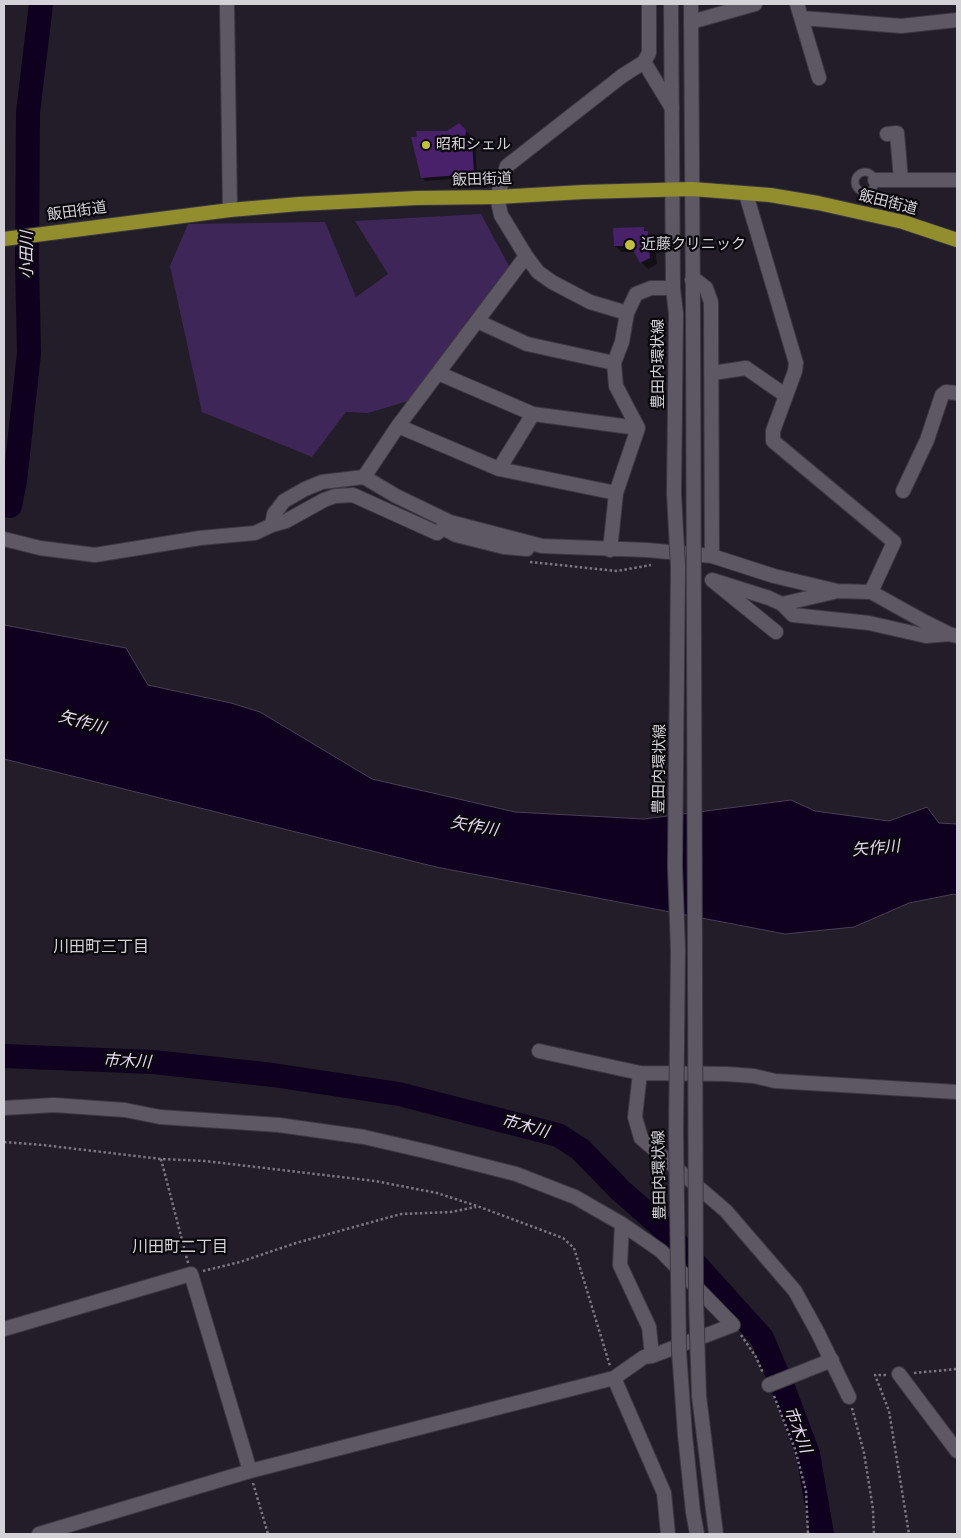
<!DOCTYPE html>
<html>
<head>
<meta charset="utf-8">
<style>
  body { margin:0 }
  #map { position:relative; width:961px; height:1538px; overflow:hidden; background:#221d28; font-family:"Varela Round",sans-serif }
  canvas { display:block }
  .frame { position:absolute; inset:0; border:5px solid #d4d1d9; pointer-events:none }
</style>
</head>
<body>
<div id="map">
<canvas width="961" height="1538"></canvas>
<div class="frame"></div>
</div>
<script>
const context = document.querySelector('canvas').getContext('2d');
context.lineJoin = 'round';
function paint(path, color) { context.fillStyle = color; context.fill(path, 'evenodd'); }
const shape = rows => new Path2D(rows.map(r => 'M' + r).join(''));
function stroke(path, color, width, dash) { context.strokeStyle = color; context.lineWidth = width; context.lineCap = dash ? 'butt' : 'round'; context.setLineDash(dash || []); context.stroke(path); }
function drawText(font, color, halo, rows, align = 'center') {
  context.font = font + ' "Varela Round","Noto Sans JP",sans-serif'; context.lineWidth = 4.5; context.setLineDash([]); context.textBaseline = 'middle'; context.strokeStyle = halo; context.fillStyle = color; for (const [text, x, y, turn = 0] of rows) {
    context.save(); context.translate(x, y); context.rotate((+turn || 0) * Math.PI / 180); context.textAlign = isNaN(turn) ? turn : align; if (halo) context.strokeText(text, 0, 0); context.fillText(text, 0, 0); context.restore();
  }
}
paint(shape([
  [481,214,509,266,408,401,368,413,346,412,312,457,202,412,170,266,188,224,325,222,356,297,388,274,355,221]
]), '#3f2659');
const water = shape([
  [4,625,126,648,148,685,231,703,260,712,372,779,515,812,644,819,791,800,815,811,889,821,927,807,939,823,957,824,957,895,954,894,909,903,854,927,785,934,436,867,4,759,4,625]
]);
paint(water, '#0f001f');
stroke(water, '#4a3f57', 1);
paint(shape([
  [459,125,469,134,468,140,472,140,475,143,477,177,425,181,422,177,447,132],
  [643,228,654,239,657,264,648,269,641,262,636,252,622,252,615,246]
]), '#0007');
stroke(shape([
  [10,506,15,481,29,353,27,262,28,112,41,4],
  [4,1056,153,1062,273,1075,399,1094,558,1135,580,1149,620,1190,662,1227,762,1338,784,1390,808,1454,822,1534]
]), '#0f001f', 24);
paint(shape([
  [459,123,466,130,465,139,472,138,474,174,421,178,411,137,417,137,416,131,447,131],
  [644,227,644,231,648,231,650,258,640,263,631,246,614,246,613,228]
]), '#48216a');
const service = shape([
  '855 182a10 10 0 1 1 20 0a10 10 0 1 1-20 0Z'
]);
const minor = shape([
  [227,4,230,210],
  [797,4,819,78],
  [802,18,901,26,957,20],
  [691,22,755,4],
  [644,62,649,53,649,4],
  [887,134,897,133,901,180],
  [875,180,957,180],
  [746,194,796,363,795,371,773,431,773,441,894,542,871,592],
  [692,280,697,281,706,288,711,302,712,556],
  [627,313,590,302,552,282,538,272,526,256,501,215,497,197,507,166,622,76,644,62,672,108],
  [477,321,527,344,614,363],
  [438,373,533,414,638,428],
  [713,373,746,368,785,395],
  [398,426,499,469,616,493],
  [499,469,533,414],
  [364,477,398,426,526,256],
  [903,491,927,440,942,395,946,392,957,393],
  [272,525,286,521,324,500,335,496,353,495,437,533,443,528,456,535,504,547,527,549],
  [4,539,40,548,95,555,200,538,255,533,272,525,274,514,284,501,305,489,322,482,364,477,396,496,450,522,542,546,647,550,712,556,774,576,837,591,871,592,925,622,949,634,957,636],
  [610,550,616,493,638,428,616,386,614,363,622,342,627,313,636,294,651,288,673,288],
  [782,604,793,615,869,623,926,636,949,634],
  [776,632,712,580,769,598,782,604,834,592],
  [539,1051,640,1073,727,1074,754,1076,775,1081,957,1092],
  [640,1073,635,1117,641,1138,726,1211,795,1291,818,1333,849,1397],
  [4,1108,54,1105,125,1110,160,1117,279,1125,364,1137,429,1152,516,1174,575,1197,622,1224,661,1251,733,1325,652,1356,644,1357,614,1378,250,1471,39,1534],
  [622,1224,620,1265,649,1327,652,1356],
  [4,1329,191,1274,250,1471],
  [899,1374,957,1451],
  [614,1378,664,1493,668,1534],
  [769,1385,832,1360]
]);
const tertiary = shape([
  [671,4,673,288,676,314],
  [691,4,693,316]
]);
const trunk = shape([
  [4,239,230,210,299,204,417,198,497,197,583,192,692,189,770,195,818,203,903,222,957,240]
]);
stroke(service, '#3c3741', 9);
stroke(minor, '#3c3741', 16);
stroke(tertiary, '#3c3741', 16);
stroke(trunk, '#3c3741', 16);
stroke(shape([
  [530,562,617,571,651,565],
  [4,1142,43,1145,161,1159,205,1161,375,1181,437,1193,477,1206,563,1238,574,1248,610,1366],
  [161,1159,188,1263],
  [203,1271,240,1262,296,1243,401,1214,451,1212,476,1207],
  [741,1335,756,1357,763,1373],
  [914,1373,957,1369],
  [886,1375,875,1375,889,1411,909,1534],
  [774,1396,795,1449,806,1491,808,1534],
  [852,1408,864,1453,873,1509,874,1534],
  [253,1483,268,1534]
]), '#7a767f', 2.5, [2.5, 2.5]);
stroke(service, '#5e5865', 7);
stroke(minor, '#5e5865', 14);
stroke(tertiary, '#5e5865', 14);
stroke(trunk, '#928e2e', 14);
const tertiaryBridge = shape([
  [676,314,674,494,678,567,675,866,678,950,676,1132,679,1351,685,1435,693,1512,697,1534],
  [693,316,696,1299,699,1396,716,1534]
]);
stroke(tertiaryBridge, '#3c3741', 16, []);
stroke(tertiaryBridge, '#5e5865', 14);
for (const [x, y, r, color] of [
  [426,145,5,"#c1be40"],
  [630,245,6,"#c1be40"]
]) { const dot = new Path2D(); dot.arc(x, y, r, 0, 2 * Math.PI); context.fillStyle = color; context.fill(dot); stroke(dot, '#0b080d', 2); }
drawText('15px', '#d4d1d9', '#0b080d', [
  ["昭和シェル",436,145],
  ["近藤クリニック",641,245]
], 'left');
drawText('15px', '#d4d1d9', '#0b080d', [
  ["飯田街道",482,180,-2],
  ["飯田街道",888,203,14],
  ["飯田街道",77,212,-8],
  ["豊田内環状線",659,364,-90],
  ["豊田内環状線",660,769,-89],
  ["豊田内環状線",660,1175,-91]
]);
drawText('italic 16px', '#e4dbf1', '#0b080d', [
  ["小田川",28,255,-90],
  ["矢作川",82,723,15],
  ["矢作川",474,827,10],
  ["矢作川",876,849,-5],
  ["市木川",127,1062,3],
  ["市木川",525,1127,15],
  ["市木川",797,1430,69]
]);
drawText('16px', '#d4d1d9', '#0b080d', [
  ["川田町三丁目",101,948],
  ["川田町二丁目",180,1248]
]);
</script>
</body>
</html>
